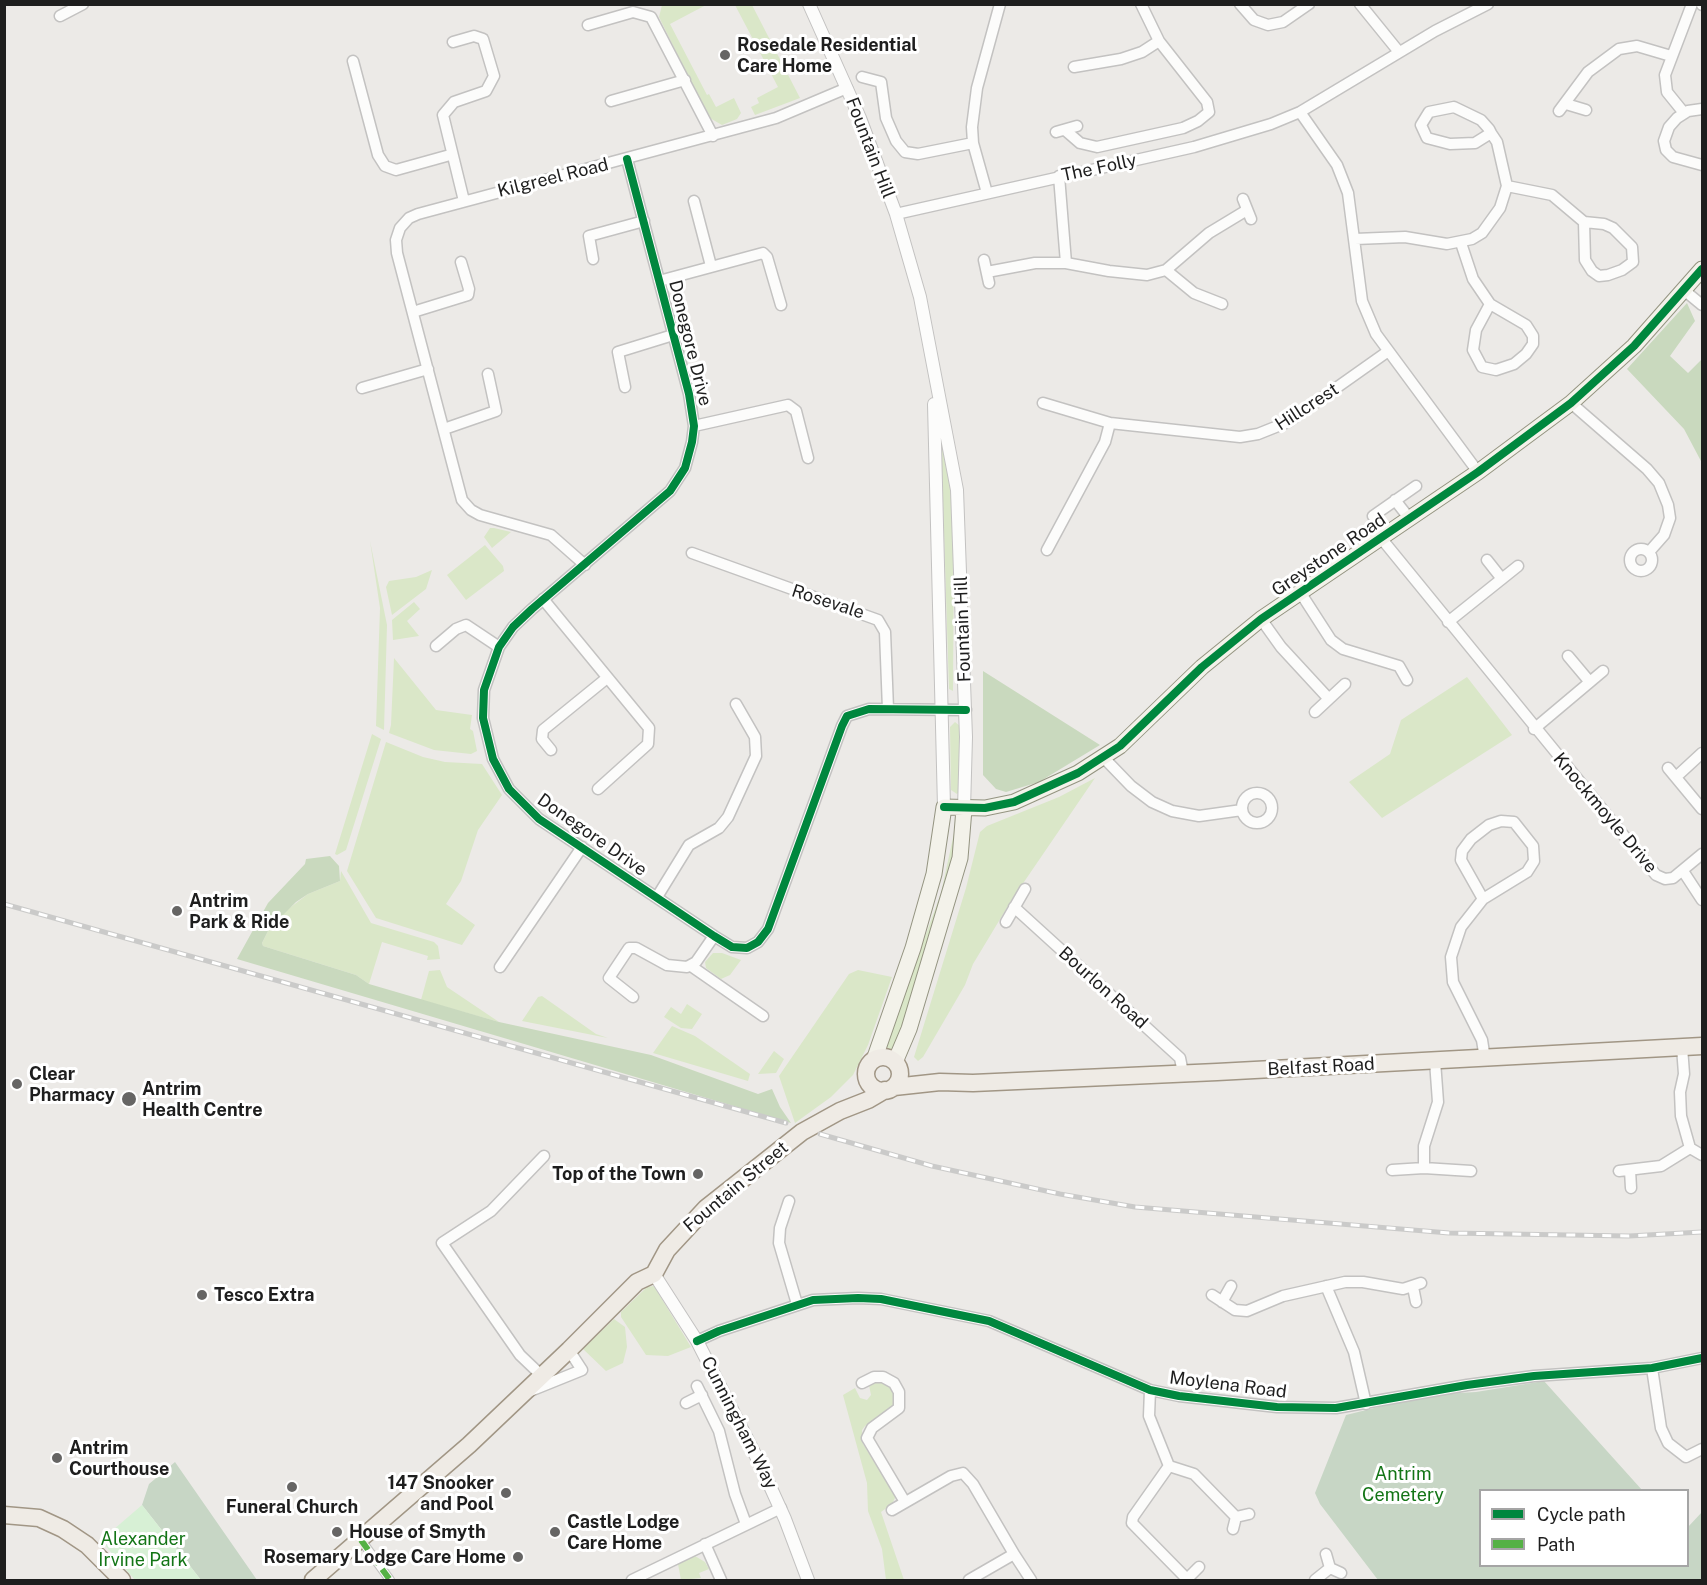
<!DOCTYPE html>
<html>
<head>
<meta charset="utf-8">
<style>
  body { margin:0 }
  #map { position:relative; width:1707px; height:1585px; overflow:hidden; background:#eceae7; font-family:"Public Sans",sans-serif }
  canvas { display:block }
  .frame { position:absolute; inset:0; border:6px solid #1e1e1e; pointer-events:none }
  .legend { position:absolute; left:1479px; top:1489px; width:210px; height:78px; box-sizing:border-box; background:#fff; border:2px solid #a5a5a5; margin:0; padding:8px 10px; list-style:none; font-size:18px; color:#1e1e1e }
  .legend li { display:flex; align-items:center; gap:12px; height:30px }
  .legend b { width:30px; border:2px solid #a5a5a5 }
</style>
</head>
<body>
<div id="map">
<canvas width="1707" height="1585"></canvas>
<div class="frame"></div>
<ul class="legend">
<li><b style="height:8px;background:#00873e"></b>Cycle path</li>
<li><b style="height:8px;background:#55b145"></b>Path</li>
</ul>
</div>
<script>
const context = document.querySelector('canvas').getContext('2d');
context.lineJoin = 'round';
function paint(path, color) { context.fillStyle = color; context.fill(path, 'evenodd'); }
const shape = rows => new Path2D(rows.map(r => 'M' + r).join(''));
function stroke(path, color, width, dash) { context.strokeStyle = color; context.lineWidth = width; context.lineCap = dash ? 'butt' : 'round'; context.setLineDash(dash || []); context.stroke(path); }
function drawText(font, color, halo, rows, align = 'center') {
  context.font = font + ' "Public Sans",sans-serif'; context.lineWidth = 6; context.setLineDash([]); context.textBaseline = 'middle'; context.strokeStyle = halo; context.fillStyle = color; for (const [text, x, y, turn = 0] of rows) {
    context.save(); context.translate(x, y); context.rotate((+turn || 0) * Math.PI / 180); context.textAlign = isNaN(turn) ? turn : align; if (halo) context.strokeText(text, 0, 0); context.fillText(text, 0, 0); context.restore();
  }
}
paint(shape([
  [662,5,706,5,670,24,707,95,709,94,716,107,734,98,741,113,737,119,722,125,708,117,659,17],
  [735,5,752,5,800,98,755,115,751,107,759,103,757,98,778,87],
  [941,438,948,467,954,528,953,691,949,689],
  [490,528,494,528,511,532,492,548,484,537],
  [370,541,387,625,384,730,376,726,380,608],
  [485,545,503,566,504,571,466,600,447,575],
  [432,570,426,589,392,615,386,587,389,581,416,577],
  [414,602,420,609,407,621,419,636,393,640,392,620],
  [394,658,436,710,472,715,470,729,473,731,477,751,471,754,434,750,389,733,391,725],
  [1467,677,1512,735,1382,818,1349,782,1390,754,1401,720],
  [955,722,960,726,961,789,957,794,951,790,950,727],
  [372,734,381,739,346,850,337,855,335,854],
  [386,742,423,757,445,762,482,764,502,795,478,830,461,881,446,904,475,925,462,945,376,918,347,871],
  [1095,778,1011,901,973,964,965,985,923,1057,918,1061,914,1057,966,888,980,832,987,826,1059,797],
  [956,824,954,854,946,891,895,1050,889,1051,885,1046,941,893],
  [341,871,371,923,434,942,438,946,440,959,427,960,428,956,382,942,369,984,356,975,263,946,262,943,269,929,283,913,308,894,340,881],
  [713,953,722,953,741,960,730,975,721,979,706,968,705,962],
  [440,970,447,987,499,1022,421,1000,429,971],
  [858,970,892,977,868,1045,853,1075,831,1097,795,1123,779,1076,849,974],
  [542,996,596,1034,608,1038,522,1021,538,997],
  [687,1004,702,1014,692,1029,681,1028,664,1017,671,1007,681,1014],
  [672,1026,695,1036,750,1074,748,1081,653,1053],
  [774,1051,784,1059,776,1073,758,1074],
  [654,1286,691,1347,668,1356,646,1355,621,1317,621,1312,647,1287],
  [614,1319,625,1327,627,1347,623,1363,606,1371,583,1349],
  [875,1379,889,1383,895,1395,895,1404,865,1426,862,1430,863,1444,896,1496,892,1504,881,1512,904,1580,886,1580,882,1549,868,1511,867,1483,843,1395,855,1388,860,1398,867,1400,871,1395,869,1385],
  [695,1556,705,1562,709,1569,699,1573,701,1578,681,1580,678,1564]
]), '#dae7c8');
paint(shape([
  [1687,303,1695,321,1670,356,1688,373,1702,359,1702,463,1684,429,1627,369],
  [983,671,1100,745,1039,782,1006,792,996,789,983,775],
  [330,856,339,866,340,881,308,894,296,902,269,929,262,943,263,946,356,975,369,984,499,1022,651,1055,758,1094,772,1089,780,1107,791,1123,237,959,268,903,305,864,306,859]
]), '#c9d9be');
paint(shape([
  [1544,1381,1642,1490,1480,1490,1480,1566,1688,1566,1688,1527,1702,1512,1702,1580,1378,1580,1320,1504,1315,1493,1346,1415,1427,1395,1476,1392],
  [175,1462,257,1580,201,1580,142,1505,149,1484]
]), '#c7d6c5');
paint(shape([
  [142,1505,201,1580,135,1580,103,1543,106,1536]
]), '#d7f0d5');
const pedestrian = shape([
  [361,1540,390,1580]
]);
const minor = shape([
  [1240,4,1254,20,1268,25,1283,22,1309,4],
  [1360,4,1399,52],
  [1702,4,1702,5],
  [60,16,83,4],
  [588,25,633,12,651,17,713,136],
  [453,42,474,36,483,39,494,76,486,91,454,102,443,115,464,201],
  [353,61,378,155,385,166,396,170,450,155],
  [1074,67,1121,59,1142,52,1159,41],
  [862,77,881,82,886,118,896,141,905,152,918,154,973,143],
  [611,101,685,80],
  [1566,104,1586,110],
  [1702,109,1688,111,1677,118,1669,127,1664,141,1666,150,1673,157,1702,165],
  [1559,111,1588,72,1619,49,1637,46,1671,56],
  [1300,112,1337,165,1348,193,1362,301,1376,334,1478,472],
  [1684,113,1667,92,1665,75,1692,4],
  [1065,130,1080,143,1097,147,1183,128,1198,121,1209,112,1207,102,1159,41,1141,4],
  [1056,132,1077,126],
  [627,159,689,394,694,426,692,442,685,468,670,491,532,609,513,627,499,647,484,690,483,718,493,759,509,789,539,819,714,936,732,947,747,948,758,942,768,929,842,726,847,716,869,709,966,710],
  [1059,176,1066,263,1109,271,1147,275,1166,270,1209,233,1247,210],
  [1507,186,1552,195,1584,222,1604,224,1613,228,1632,247,1633,262,1622,270,1608,275,1599,276,1592,271,1585,260,1584,222],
  [987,193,973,143,972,127,977,88,1000,4],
  [1243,199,1251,219],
  [694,201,711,266],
  [896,214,1194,147,1271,124,1300,112,1435,31,1488,4],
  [1355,239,1405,237,1447,244,1472,239,1482,233,1500,208,1507,186,1497,142,1491,133,1489,129,1481,120,1454,107,1429,112,1421,125,1427,138,1450,144,1475,143,1491,133],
  [1461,243,1473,279,1490,304,1476,330,1473,350,1482,367,1496,370,1514,364,1526,354,1533,344,1533,336,1526,325,1490,304],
  [593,259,589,236,644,221],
  [984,260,989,283],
  [1166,270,1194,293,1222,304],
  [987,272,1035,263,1066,263],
  [659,281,763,253,767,257,781,305],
  [1685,291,1702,305],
  [413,312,468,295,469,289,461,262],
  [625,387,618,352,673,335],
  [362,388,428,369],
  [1043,403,1110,423,1240,437,1258,434,1288,422,1387,352],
  [1571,403,1647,469,1659,483,1668,505,1670,518,1664,535,1649,552],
  [694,426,788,405,796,411,808,458],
  [444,429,496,411,488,374],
  [1395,500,1409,518],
  [1373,516,1416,486],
  [1381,538,1656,875,1665,879,1673,878,1702,854],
  '1630 560a11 11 0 1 1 22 0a11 11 0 1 1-22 0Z',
  [1047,550,1105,442,1110,423],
  [692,553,878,620,885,632,888,709],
  [1487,560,1502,579],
  [585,565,551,535,480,515,471,510,462,500,397,253,396,240,400,228,409,218,418,214,776,118,847,88],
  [1300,592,1331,640,1343,649,1399,666,1407,680],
  [543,599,649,728,648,744,598,789],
  [1261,619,1281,647,1329,699],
  [1448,622,1518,566],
  [436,646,456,629,466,625,499,647],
  [1568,656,1589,681],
  [1315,712,1345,684],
  [1534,729,1603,671],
  [551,750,542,739,543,730,607,678],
  [1103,757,1131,786,1152,802,1172,811,1199,816,1242,810],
  [1668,768,1702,809],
  [1676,777,1702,753],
  '1242 808a15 15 0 1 1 30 0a15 15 0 1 1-30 0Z',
  [1683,871,1702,900],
  [657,897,689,845,719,828,728,817,756,756,755,737,736,704],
  [1483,899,1461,860,1462,851,1471,839,1489,825,1501,821,1514,822,1533,846,1534,861,1527,872,1483,899,1461,927,1451,957,1453,982,1482,1040,1485,1059],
  [1014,907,1180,1058,1183,1073],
  [1006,922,1025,889],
  [691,966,763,1016],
  [500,967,582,847],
  [633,997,609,978,629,948,636,948,667,965,687,967,696,962,714,936],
  [1682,1047,1684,1074,1680,1092,1681,1116,1690,1148,1702,1155],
  [1424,1168,1424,1146,1438,1102,1435,1061],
  [1392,1170,1424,1168,1471,1171],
  [1630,1170,1631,1188],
  [1619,1171,1661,1166,1690,1148],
  [789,1201,780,1228,779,1243,797,1304],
  [1326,1286,1354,1352,1366,1404],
  [1413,1287,1416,1302],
  [1212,1295,1235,1310,1247,1311,1283,1296,1345,1282,1363,1282,1403,1289,1421,1283],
  [1222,1302,1231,1286],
  [697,1341,719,1331,813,1300,858,1298,881,1299,989,1321,1150,1390,1179,1396,1277,1407,1336,1408,1467,1385,1534,1376,1652,1368,1702,1358],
  [1652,1368,1661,1428,1668,1443,1686,1457,1702,1449],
  [542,1376,520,1355,442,1243,491,1211,544,1156],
  [862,1383,874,1377,883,1377,894,1383,899,1392,899,1408,872,1428,867,1438,905,1502],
  [697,1386,719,1431,735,1494,746,1524],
  [1150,1390,1149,1416,1169,1466,1133,1517,1132,1523,1187,1579,1199,1567],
  [530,1391,582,1370,569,1350],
  [686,1403,702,1395],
  [1169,1466,1194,1474,1236,1517],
  [892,1510,951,1476,963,1473,973,1484,1014,1554],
  [1233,1529,1236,1517,1249,1514],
  [705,1544,721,1580],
  [1326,1554,1330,1568,1341,1573],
  [632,1580,781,1508],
  [969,1580,1014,1554,1031,1580],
  [1315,1580,1330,1568]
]);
const tertiary = shape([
  [809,4,860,118,896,214,920,297,957,490,966,737,964,809],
  [934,404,944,807],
  [654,1274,697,1341,760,1464,785,1519,808,1580]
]);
const secondary = shape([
  [874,1060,913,948,934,874,944,807,985,808,1014,802,1078,773,1120,746,1202,667,1261,619,1478,472,1571,403,1634,346,1702,269],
  [895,1062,909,1029,960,858,964,809]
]);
const primary = shape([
  '866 1074a17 17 0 1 1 34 0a17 17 0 1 1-34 0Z',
  [894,1087,940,1082,973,1083,1217,1072,1702,1046],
  [4,1515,39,1518,63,1529,87,1545,122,1580],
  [313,1580,469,1445,569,1350,637,1282,654,1274,667,1250,706,1208,802,1132,840,1111,868,1100,885,1090]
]);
stroke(pedestrian, '#c3c2c1', 10);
stroke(minor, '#c3c2c1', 13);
stroke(tertiary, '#c3c2c1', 14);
stroke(secondary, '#949481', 17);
stroke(primary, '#a19685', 19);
stroke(pedestrian, '#fcfcfb', 8);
stroke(minor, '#fcfcfb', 10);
stroke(tertiary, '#fcfcfb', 12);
stroke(secondary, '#f3f2ea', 15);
stroke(primary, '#efebe5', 16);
const rail = shape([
  [4,904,786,1123],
  [820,1134,932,1166,1060,1194,1135,1207,1449,1233,1629,1236,1702,1232]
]);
stroke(rail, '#cacac9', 5);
stroke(rail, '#fff', 3, [9]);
stroke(shape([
  [361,1540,390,1580]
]), '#55b145', 6, [12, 6]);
stroke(shape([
  [627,159,689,394,694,426,692,442,685,468,670,491,532,609,513,627,499,647,484,690,483,718,493,759,509,789,539,819,714,936,732,947,747,948,758,942,768,929,842,726,847,716,869,709,966,710],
  [944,807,985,808,1014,802,1078,773,1120,746,1202,667,1261,619,1478,472,1571,403,1634,346,1702,269],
  [697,1341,719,1331,813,1300,858,1298,881,1299,989,1321,1150,1390,1179,1396,1277,1407,1336,1408,1467,1385,1534,1376,1652,1368,1702,1358]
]), '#00873e', 8);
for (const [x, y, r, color] of [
  [725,55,6,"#666564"],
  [177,911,6,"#666564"],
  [17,1084,6,"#666564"],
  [129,1099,8,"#666564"],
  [698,1174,6,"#666564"],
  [202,1295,6,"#666564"],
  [57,1458,6,"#666564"],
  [292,1487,6,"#666564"],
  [506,1493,6,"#666564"],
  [337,1532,6,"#666564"],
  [555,1532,6,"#666564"],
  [518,1557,6,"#666564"]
]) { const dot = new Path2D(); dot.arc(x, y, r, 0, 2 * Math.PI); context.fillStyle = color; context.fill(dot); stroke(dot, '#fff', 2); }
drawText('bold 18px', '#1e1e1e', '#fff', [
  ["Rosedale Residential",737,45],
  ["Care Home",737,66],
  ["Antrim",189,901],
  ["Park & Ride",189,922],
  ["Clear",29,1074],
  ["Pharmacy",29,1095],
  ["Antrim",142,1089],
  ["Health Centre",142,1110],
  ["Top of the Town",686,1174,"right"],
  ["Tesco Extra",214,1295],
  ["Antrim",69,1448],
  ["Courthouse",69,1469],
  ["147 Snooker",494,1483,"right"],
  ["and Pool",494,1504,"right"],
  ["Funeral Church",292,1507,"center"],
  ["Castle Lodge",567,1522],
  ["Care Home",567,1543],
  ["House of Smyth",349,1532],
  ["Rosemary Lodge Care Home",506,1557,"right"]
], 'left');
drawText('18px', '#1e1e1e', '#fff', [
  ["Fountain Hill",870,148,69],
  ["The Folly",1099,168,-12],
  ["Kilgreel Road",553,178,-14],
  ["Donegore Drive",690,343,76],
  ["Hillcrest",1307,407,-33],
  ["Greystone Road",1329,555,-34],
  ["Rosevale",828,602,18],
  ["Fountain Hill",963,629,-92],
  ["Knockmoyle Drive",1605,813,50],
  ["Donegore Drive",592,835,35],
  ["Bourlon Road",1103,988,42],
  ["Belfast Road",1321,1067,-3],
  ["Fountain Street",736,1187,-40],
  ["Moylena Road",1228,1385,7],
  ["Cunningham Way",739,1423,63]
]);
drawText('18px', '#137516', '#fff', [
  ["Antrim",1403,1474],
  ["Cemetery",1403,1495],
  ["Alexander",143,1539],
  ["Irvine Park",143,1560]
]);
</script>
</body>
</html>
